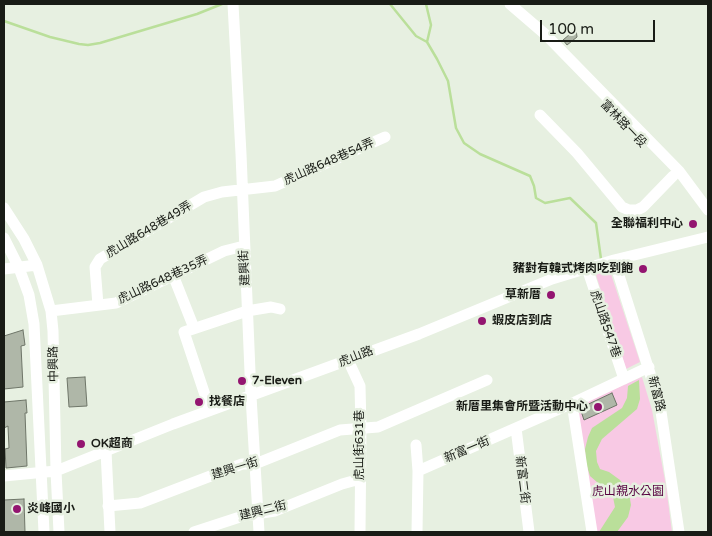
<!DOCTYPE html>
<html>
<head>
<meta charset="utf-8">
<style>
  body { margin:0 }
  #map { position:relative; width:712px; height:536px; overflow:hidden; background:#e7f0e1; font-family:"Varela Round",sans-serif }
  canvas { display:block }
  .frame { position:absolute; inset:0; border:5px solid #191c16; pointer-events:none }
  .scale { position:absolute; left:540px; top:20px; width:115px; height:22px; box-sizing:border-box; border:2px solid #191c16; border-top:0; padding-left:6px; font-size:15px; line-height:18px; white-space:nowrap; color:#191c16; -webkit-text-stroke:4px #e7f0e1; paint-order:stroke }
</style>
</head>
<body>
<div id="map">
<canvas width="712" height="536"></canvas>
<div class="frame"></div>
<div class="scale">100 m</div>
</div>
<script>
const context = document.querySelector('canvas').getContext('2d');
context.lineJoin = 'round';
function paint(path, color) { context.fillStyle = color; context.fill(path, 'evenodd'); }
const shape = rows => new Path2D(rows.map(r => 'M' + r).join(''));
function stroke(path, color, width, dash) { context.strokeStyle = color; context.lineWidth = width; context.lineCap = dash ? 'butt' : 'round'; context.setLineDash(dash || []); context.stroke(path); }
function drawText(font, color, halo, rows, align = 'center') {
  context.font = font + ' "Varela Round","Noto Sans TC",sans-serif'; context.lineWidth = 5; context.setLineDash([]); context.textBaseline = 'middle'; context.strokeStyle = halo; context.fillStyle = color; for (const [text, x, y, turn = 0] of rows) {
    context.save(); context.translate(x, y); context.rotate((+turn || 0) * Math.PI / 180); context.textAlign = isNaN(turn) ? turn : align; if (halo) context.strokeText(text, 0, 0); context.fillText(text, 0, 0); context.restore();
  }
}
paint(shape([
  [609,268,640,362,626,369,596,275],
  [642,377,652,410,666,486,672,532,594,532,576,406]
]), '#f8c9e4');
paint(shape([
  [639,380,640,399,637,409,602,439,596,451,597,462,600,469,609,472,620,480,629,493,631,505,628,517,617,532,599,532,615,507,613,497,605,489,590,476,586,463,585,449,588,437,592,428,622,408,627,398,628,386]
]), '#badf9a');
stroke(shape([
  [390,4,416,36,427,42,437,59,448,81,456,128,464,143,480,154,530,176,534,186,536,198,545,203,570,198,596,223,601,259],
  [426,4,431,25,427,42],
  [4,21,50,37,79,44,88,45,100,43,197,14,222,4]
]), '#badf9a', 2.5);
const building = shape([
  [576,29,577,37,567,45,563,40,576,29],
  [23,330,25,345,21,346,23,387,4,389,4,336,23,330],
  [85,377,87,406,69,407,67,378,85,377],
  [612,393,617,405,584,420,580,408,612,393],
  [26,400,27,413,25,413,27,466,6,468,5,449,9,448,8,426,4,428,4,402,26,400],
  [24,499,25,532,4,532,4,500,24,499]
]);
paint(building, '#afb7a8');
stroke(building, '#6e7568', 1);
stroke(shape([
  [233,4,241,154,251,396,259,532],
  [510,4,546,35,679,171,708,210],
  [540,115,577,153,622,207,629,210,637,210,643,207,673,176],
  [4,208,24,239,37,265,51,311,53,331,56,471,59,532],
  [4,238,19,268,29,295,34,324,44,532],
  [614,260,660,405,679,532],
  [587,268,624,379],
  [4,269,37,265],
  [173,275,194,328],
  [98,305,95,267,100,259,204,197,222,192,275,186,385,137],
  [51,311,116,303,224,251,244,246],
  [348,360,360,386,361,428,360,532],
  [572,403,592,532],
  [210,410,184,332,247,311,271,307,280,309],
  [516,428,529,532],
  [416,445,418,471,417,532],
  [106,451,110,532],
  [418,471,575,402,649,367],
  [4,476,56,471,173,424,419,334,552,279,614,260,708,237],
  [108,506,140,503,242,464,255,464,340,430,378,427,487,380],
  [194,532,243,516,275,511,342,484,360,479]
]), '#fff', 11);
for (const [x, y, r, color] of [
  [693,224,5,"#931570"],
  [643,269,5,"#931570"],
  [551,295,5,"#931570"],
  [482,321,5,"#931570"],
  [242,381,5,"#931570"],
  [199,402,5,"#931570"],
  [598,407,5,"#931570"],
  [81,444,5,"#931570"],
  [17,509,5,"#931570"]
]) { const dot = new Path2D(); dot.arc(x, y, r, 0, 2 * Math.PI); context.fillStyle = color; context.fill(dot); stroke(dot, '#e7f0e1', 2); }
drawText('12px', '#191c16', '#e7f0e1', [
  ["富林路一段",623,124,46],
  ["虎山路648巷54弄",329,162,-24],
  ["虎山路648巷49弄",149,230,-31],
  ["建興街",245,268,-93],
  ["虎山路648巷35弄",163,280,-25],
  ["虎山路547巷",605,324,71],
  ["虎山路",356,357,-21],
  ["中興路",54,364,-91],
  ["新富路",656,394,76],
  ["虎山街631巷",360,445,-90],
  ["新富一街",467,450,-23],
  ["建興一街",235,469,-17],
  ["新富二街",522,480,83],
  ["建興二街",263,511,-14]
]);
drawText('bold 12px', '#191c16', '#e7f0e1', [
  ["全聯福利中心",683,224,"right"],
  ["豬對有韓式烤肉吃到飽",633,269,"right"],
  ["草新厝",541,295,"right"],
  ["蝦皮店到店",492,321],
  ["7-Eleven",252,381],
  ["找餐店",209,402],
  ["新厝里集會所暨活動中心",588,407,"right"],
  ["OK超商",91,444],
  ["炎峰國小",27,509]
], 'left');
drawText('12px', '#570241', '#e7f0e1', [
  ["虎山親水公園",628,492]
]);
</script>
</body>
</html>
